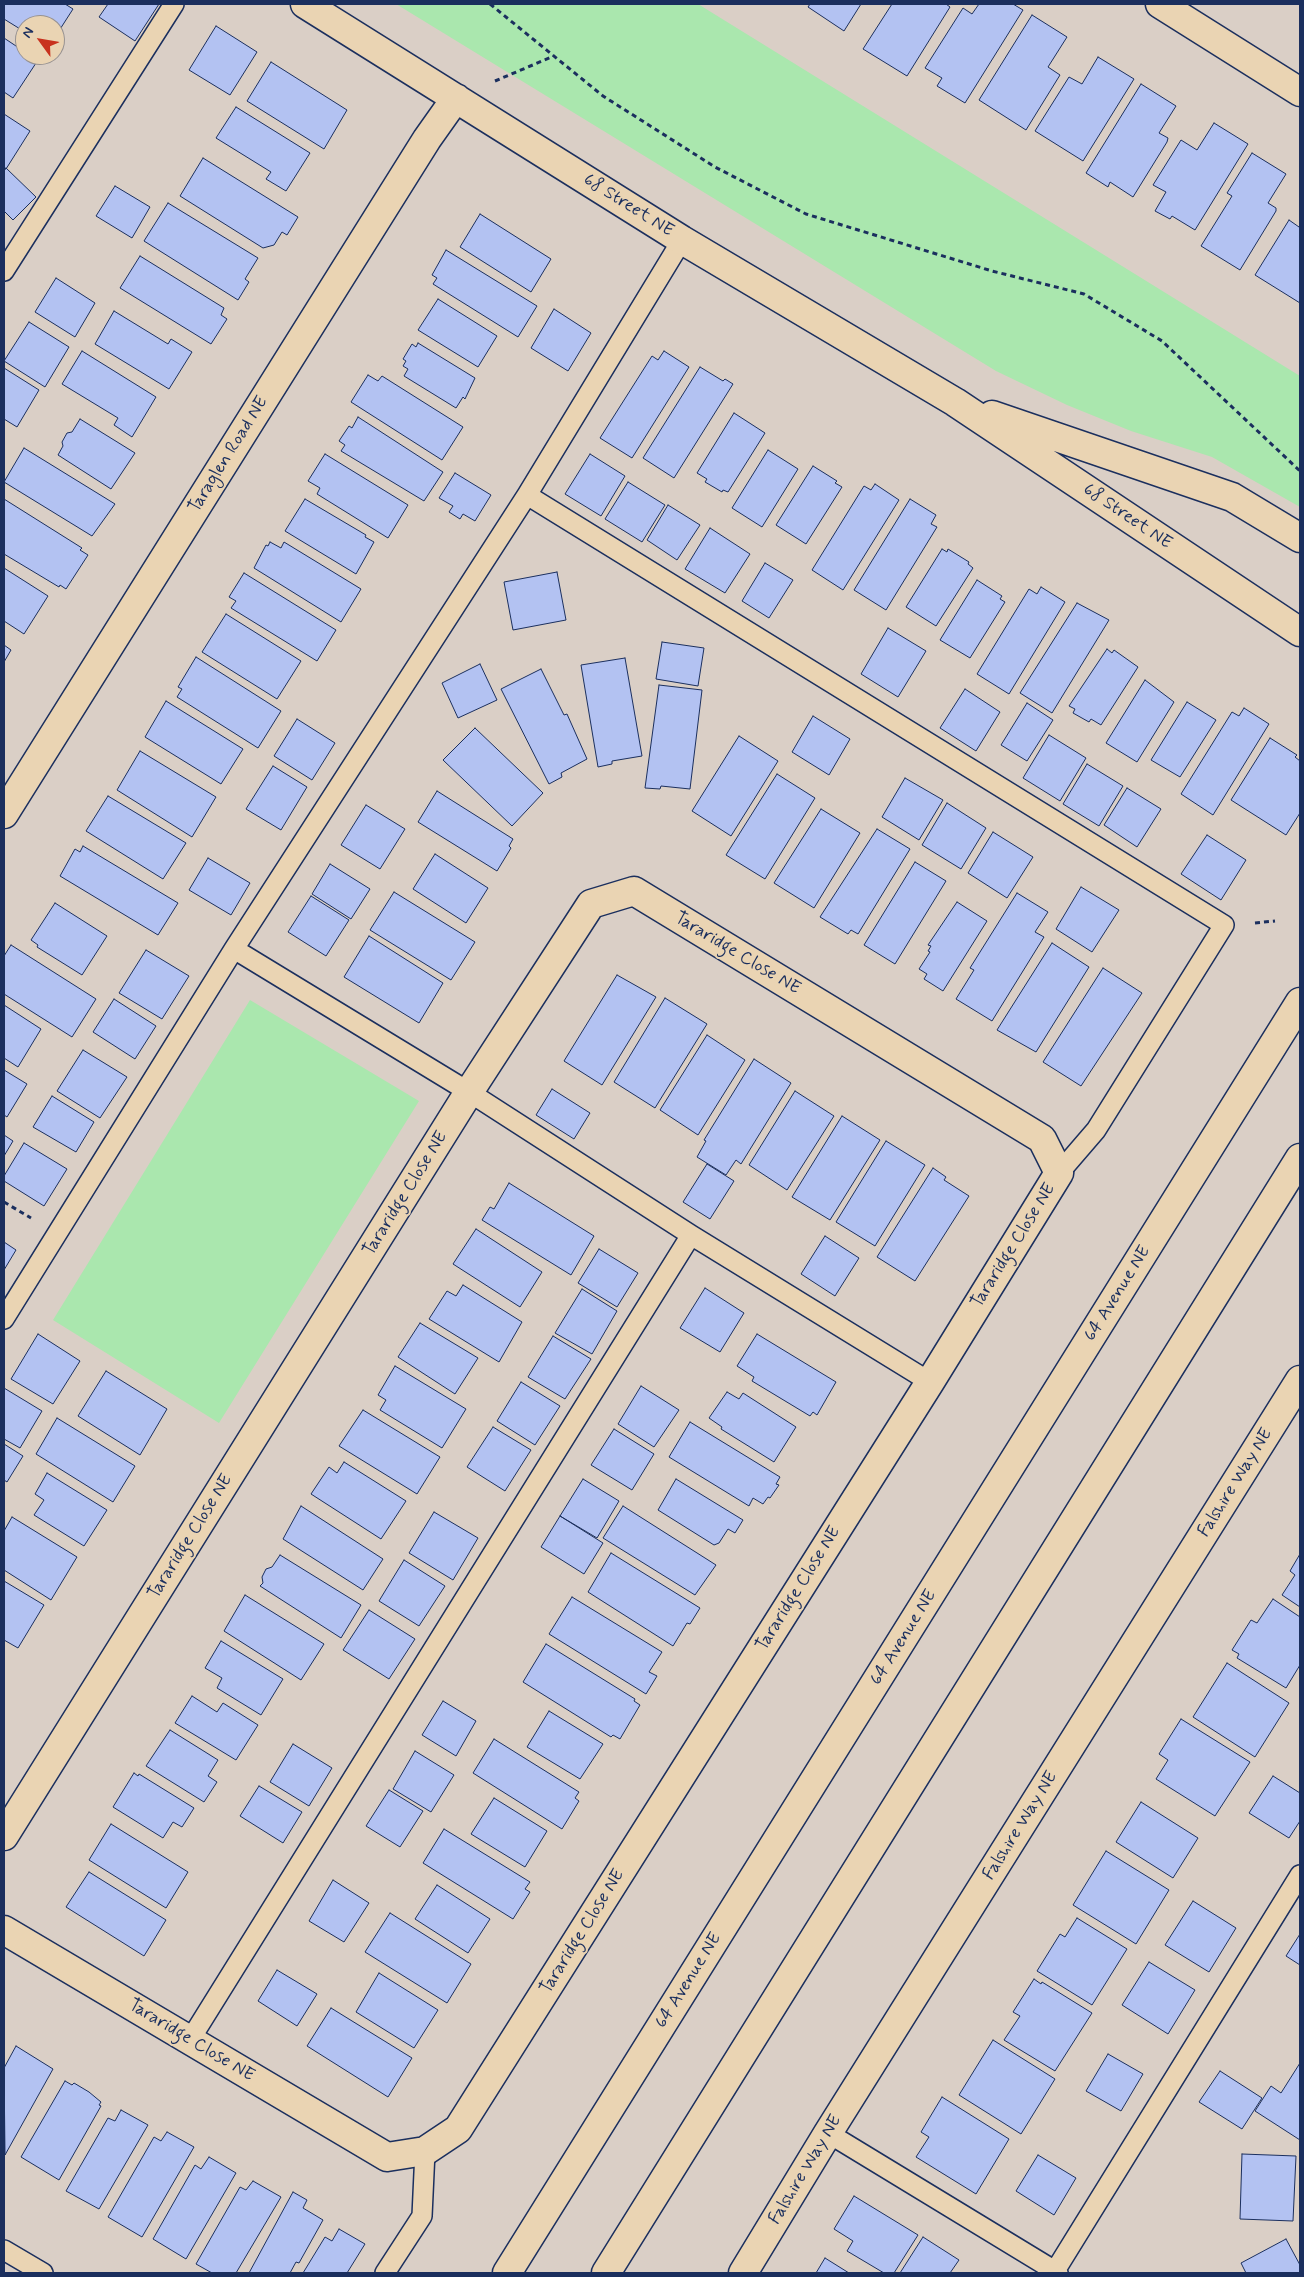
<!DOCTYPE html>
<html>
<head>
<meta charset="utf-8">
<style>
  body { margin:0 }
  #map { position:relative; width:1304px; height:2277px; overflow:hidden; background:#dacfc6; font-family:Mynerve,sans-serif }
  canvas { display:block }
  .frame { position:absolute; inset:0; border:5px solid #1b2f5e; pointer-events:none }
  .north { position:absolute; left:15px; top:15px; width:50px; height:50px; box-sizing:border-box; background:#ead4b3; border:1px solid #979291; border-radius:50%; rotate:302deg; font-size:14px; font-weight:700; line-height:20px; text-align:center; color:#1b2f5e }
  .north::after { content:''; display:block; margin:auto; width:18px; height:22px; background:#c8321e; clip-path:polygon(50% 0,100% 100%,50% 72%,0 100%) }
</style>
</head>
<body>
<div id="map">
<canvas width="1304" height="2277"></canvas>
<div class="frame"></div>
<div class="north">N</div>
</div>
<script>
const context = document.querySelector('canvas').getContext('2d');
context.lineJoin = 'round';
function paint(path, color) { context.fillStyle = color; context.fill(path, 'evenodd'); }
const shape = rows => new Path2D(rows.map(r => 'M' + r).join(''));
function stroke(path, color, width, dash) { context.strokeStyle = color; context.lineWidth = width; context.lineCap = dash ? 'butt' : 'round'; context.setLineDash(dash || []); context.stroke(path); }
function drawText(font, color, halo, rows, align = 'center') {
  context.font = font + ' Mynerve,sans-serif'; context.lineWidth = 4; context.setLineDash([]); context.textBaseline = 'middle'; context.strokeStyle = halo; context.fillStyle = color; for (const [text, x, y, turn = 0] of rows) {
    context.save(); context.translate(x, y); context.rotate((+turn || 0) * Math.PI / 180); context.textAlign = isNaN(turn) ? turn : align; if (halo) context.strokeText(text, 0, 0); context.fillText(text, 0, 0); context.restore();
  }
}
paint(shape([
  [396,4,698,4,1300,376,1300,507,1212,457,1131,431,1067,405,996,371],
  [250,1000,419,1101,219,1423,53,1320]
]), '#aae7ae');
const building = shape([
  [4,4,65,4,73,9,55,37,55,25,25,25,25,32,4,19,4,4],
  [108,4,159,4,135,41,99,17,108,4],
  [810,4,861,4,844,31,808,7,810,4],
  [892,4,946,4,950,7,907,76,863,49,892,4],
  [979,4,1013,4,1023,10,965,103,937,86,942,78,925,68,963,8,972,14,979,4],
  [1032,15,1067,37,1048,67,1060,75,1026,130,979,100,1032,15],
  [216,26,257,52,230,95,189,70,216,26],
  [4,38,25,52,25,55,30,55,38,60,13,98,4,92,4,38],
  [1098,57,1134,79,1083,161,1035,131,1069,77,1082,84,1098,57],
  [271,62,347,110,324,149,247,101,271,62],
  [1141,84,1176,106,1159,133,1168,138,1167,142,1133,197,1110,182,1108,187,1086,173,1141,84],
  [236,107,310,153,286,191,266,179,271,172,216,138,236,107],
  [4,114,30,131,6,169,4,168,4,114],
  [1214,123,1248,144,1195,230,1172,216,1170,219,1155,211,1166,192,1153,185,1181,140,1197,150,1214,123],
  [1252,153,1286,174,1268,203,1276,208,1276,211,1240,270,1201,246,1232,196,1227,193,1252,153],
  [203,158,298,217,287,235,282,232,274,245,263,248,180,196,203,158],
  [6,168,36,197,13,220,4,211,4,171,6,168],
  [115,186,150,207,132,238,96,216,115,186],
  [168,203,258,258,245,279,249,282,238,300,144,241,168,203],
  [480,214,551,259,531,292,460,247,480,214],
  [1289,220,1299,227,1300,224,1300,303,1255,275,1289,220],
  [446,250,537,306,518,337,433,284,437,278,432,275,446,250],
  [140,256,224,308,221,315,227,319,211,344,120,288,140,256],
  [56,278,95,303,75,337,35,312,56,278],
  [438,299,497,336,478,367,418,330,438,299],
  [554,309,591,333,568,371,531,348,554,309],
  [114,311,168,344,171,339,192,352,169,389,95,344,114,311],
  [29,322,69,347,45,387,4,361,29,322],
  [418,343,475,378,465,399,463,397,456,408,404,376,408,369,403,366,406,361,403,359,412,344,416,347,418,343],
  [82,351,156,397,132,437,114,425,118,418,62,384,82,351],
  [664,351,689,367,632,458,600,438,652,356,658,360,664,351],
  [700,367,723,381,725,379,733,384,674,478,643,458,700,367],
  [4,368,39,390,17,427,4,419,4,368],
  [368,375,378,381,382,376,463,427,442,460,351,402,368,375],
  [734,413,765,433,728,492,723,490,722,492,705,482,707,479,697,473,734,413],
  [358,417,443,472,424,501,341,451,345,445,339,441,349,426,352,428,358,417],
  [80,419,135,453,111,489,58,455,63,446,62,442,67,433,72,432,80,419],
  [24,448,115,504,92,536,4,482,24,448],
  [768,450,798,469,762,527,732,508,768,450],
  [325,454,408,505,388,538,317,494,320,488,308,481,325,454],
  [590,454,625,476,601,516,565,494,590,454],
  [813,466,837,481,835,483,842,487,806,544,776,525,813,466],
  [455,473,491,495,475,521,463,514,460,519,449,512,453,506,439,498,455,473],
  [628,482,665,505,642,542,605,519,628,482],
  [875,484,899,500,843,590,812,570,864,486,871,490,875,484],
  [4,499,82,548,80,550,88,555,66,589,60,585,59,587,4,554,4,499],
  [305,499,366,535,365,537,374,542,356,574,285,531,305,499],
  [910,499,936,515,931,524,937,527,886,610,854,590,910,499],
  [668,505,700,525,677,560,647,540,668,505],
  [710,528,750,554,725,593,685,569,710,528],
  [270,542,281,548,284,542,361,589,341,622,254,568,266,545,268,546,270,542],
  [942,549,947,552,948,549,969,562,968,564,973,568,936,626,906,607,942,549],
  [765,563,793,580,769,618,742,601,765,563],
  [4,568,48,596,24,634,4,621,4,568],
  [557,572,566,620,513,630,504,582,557,572],
  [244,573,336,630,317,661,231,608,236,601,229,597,244,573],
  [977,580,1002,596,1000,599,1005,602,970,658,940,640,977,580],
  [1041,587,1065,602,1009,694,977,674,1029,589,1037,594,1041,587],
  [1077,603,1109,620,1052,713,1020,693,1077,603],
  [226,614,301,661,277,699,202,652,226,614],
  [888,628,926,651,898,697,861,674,888,628],
  [662,642,704,648,698,686,656,679,662,642],
  [4,645,11,650,4,662,4,645],
  [1107,649,1112,653,1114,650,1138,667,1101,725,1091,719,1089,722,1073,713,1075,709,1069,706,1107,649],
  [196,657,281,711,258,748,177,697,182,689,178,687,196,657],
  [625,658,642,756,612,761,612,764,598,767,581,665,625,658],
  [480,664,497,700,458,718,442,683,480,664],
  [541,669,564,715,567,714,587,759,561,773,562,777,549,784,501,689,541,669],
  [1145,680,1174,702,1137,762,1106,743,1145,680],
  [659,685,702,690,690,789,661,786,660,789,645,788,659,685],
  [965,689,1000,712,976,751,940,728,965,689],
  [166,701,243,749,221,784,145,737,166,701],
  [1187,702,1216,720,1180,777,1151,760,1187,702],
  [1027,703,1053,720,1027,761,1001,745,1027,703],
  [1244,708,1269,724,1213,815,1181,794,1232,712,1239,716,1244,708],
  [813,716,850,739,829,775,792,752,813,716],
  [297,719,335,743,312,780,274,756,297,719],
  [475,728,543,793,512,826,443,760,475,728],
  [1049,735,1086,758,1060,801,1023,778,1049,735],
  [739,736,778,761,731,836,692,811,739,736],
  [1270,738,1297,755,1295,757,1300,761,1300,813,1286,835,1231,800,1270,738],
  [140,751,216,797,192,837,117,790,140,751],
  [1087,764,1123,786,1099,826,1063,804,1087,764],
  [273,766,307,787,281,830,246,809,273,766],
  [777,774,815,798,765,879,726,855,777,774],
  [905,778,943,800,919,840,882,817,905,778],
  [1127,788,1161,809,1137,847,1104,825,1127,788],
  [437,791,513,839,509,846,511,848,497,871,418,822,437,791],
  [108,796,186,843,163,879,86,831,108,796],
  [947,803,986,828,961,869,922,845,947,803],
  [366,805,405,829,380,869,341,845,366,805],
  [821,809,860,833,814,908,774,883,821,809],
  [877,829,910,849,858,934,851,930,848,934,820,917,877,829],
  [993,832,1033,857,1007,898,968,873,993,832],
  [1207,835,1246,860,1221,900,1181,874,1207,835],
  [83,846,178,903,158,935,60,876,75,849,80,852,83,846],
  [435,854,488,888,466,923,413,889,435,854],
  [208,858,250,883,231,915,189,890,208,858],
  [915,862,946,881,895,964,864,945,915,862],
  [330,864,370,889,351,919,312,894,330,864],
  [1081,887,1119,910,1092,952,1056,929,1081,887],
  [394,892,475,942,451,980,370,930,394,892],
  [1017,893,1048,912,1035,932,1044,937,992,1021,956,999,974,970,970,968,1017,893],
  [311,896,349,920,326,956,288,932,311,896],
  [957,902,987,921,943,991,924,979,927,974,919,969,930,952,928,951,931,946,928,945,957,902],
  [55,903,107,936,82,975,37,947,38,945,31,940,55,903],
  [369,936,443,983,419,1023,344,977,369,936],
  [1052,943,1089,967,1036,1052,997,1030,1052,943],
  [11,945,96,999,72,1037,4,994,4,956,11,945],
  [146,950,189,976,162,1019,119,993,146,950],
  [1103,968,1142,993,1081,1086,1043,1062,1103,968],
  [617,975,656,997,602,1085,564,1061,617,975],
  [665,998,707,1024,655,1108,614,1082,665,998],
  [114,999,156,1026,135,1059,93,1032,114,999],
  [4,1005,41,1029,18,1067,4,1058,4,1005],
  [707,1035,745,1060,698,1135,660,1110,707,1035],
  [83,1050,127,1077,100,1118,57,1091,83,1050],
  [754,1059,791,1083,741,1164,736,1160,726,1175,697,1157,706,1141,704,1140,754,1059],
  [4,1070,27,1084,7,1117,4,1115,4,1070],
  [552,1089,590,1113,574,1139,536,1115,552,1089],
  [795,1091,834,1116,787,1190,749,1165,795,1091],
  [52,1096,94,1122,76,1152,33,1127,52,1096],
  [842,1116,880,1140,830,1220,792,1197,842,1116],
  [4,1135,13,1141,4,1156,4,1135],
  [886,1141,925,1165,875,1246,836,1222,886,1141],
  [24,1143,67,1169,44,1206,4,1181,4,1176,24,1143],
  [707,1164,734,1181,710,1219,683,1202,707,1164],
  [933,1168,946,1177,944,1180,969,1196,915,1281,877,1257,933,1168],
  [509,1183,594,1236,571,1275,482,1220,490,1207,494,1209,509,1183],
  [476,1229,542,1272,520,1307,453,1264,476,1229],
  [825,1236,859,1258,835,1296,801,1274,825,1236],
  [4,1242,16,1250,4,1270,4,1242],
  [599,1249,638,1273,617,1307,578,1283,599,1249],
  [463,1285,522,1322,499,1362,429,1319,447,1291,456,1296,463,1285],
  [705,1288,744,1313,720,1352,680,1328,705,1288],
  [582,1289,617,1311,592,1354,555,1333,582,1289],
  [420,1323,478,1358,455,1394,398,1357,420,1323],
  [38,1334,80,1361,53,1404,11,1379,38,1334],
  [757,1334,836,1382,817,1415,813,1412,810,1416,752,1381,754,1377,737,1366,757,1334],
  [553,1336,591,1359,565,1399,528,1377,553,1336],
  [395,1366,466,1409,442,1448,380,1410,386,1400,378,1395,395,1366],
  [106,1371,167,1409,140,1455,78,1416,106,1371],
  [521,1382,560,1406,535,1445,497,1421,521,1382],
  [641,1386,679,1410,654,1447,618,1424,641,1386],
  [4,1388,42,1411,20,1448,4,1439,4,1388],
  [727,1392,739,1399,743,1393,796,1427,774,1462,721,1429,722,1427,709,1418,727,1392],
  [363,1410,440,1457,417,1494,339,1446,363,1410],
  [57,1418,135,1466,113,1502,36,1454,57,1418],
  [690,1422,780,1477,776,1484,779,1485,770,1498,768,1497,763,1504,753,1498,749,1506,669,1457,690,1422],
  [493,1427,531,1450,505,1491,467,1467,493,1427],
  [614,1429,654,1454,632,1490,591,1465,614,1429],
  [4,1444,23,1456,7,1482,4,1480,4,1444],
  [344,1462,406,1501,381,1539,311,1494,329,1467,337,1473,344,1462],
  [47,1473,107,1510,84,1546,34,1515,44,1500,35,1494,47,1473],
  [583,1479,619,1501,597,1538,560,1516,583,1479],
  [676,1479,743,1520,735,1533,728,1529,719,1543,714,1545,658,1510,676,1479],
  [301,1506,383,1559,363,1590,283,1539,301,1506],
  [623,1506,716,1565,695,1595,603,1538,623,1506],
  [434,1512,478,1538,453,1580,409,1553,434,1512],
  [560,1516,603,1543,584,1574,541,1547,560,1516],
  [12,1517,77,1557,51,1600,4,1570,4,1531,12,1517],
  [611,1553,700,1608,690,1624,687,1623,673,1646,588,1592,611,1553],
  [1300,1554,1300,1607,1282,1595,1295,1575,1290,1571,1300,1554],
  [280,1555,361,1605,341,1638,260,1586,263,1583,262,1577,266,1569,272,1567,280,1555],
  [404,1560,445,1586,419,1626,379,1601,404,1560],
  [4,1581,44,1605,18,1648,4,1640,4,1581],
  [245,1595,324,1644,301,1680,224,1631,245,1595],
  [572,1597,662,1652,649,1672,657,1676,646,1694,549,1634,572,1597],
  [1273,1599,1300,1617,1300,1665,1286,1688,1237,1658,1239,1654,1232,1650,1251,1620,1257,1623,1273,1599],
  [369,1610,415,1639,389,1679,343,1650,369,1610],
  [221,1641,283,1679,261,1715,217,1688,222,1678,205,1668,221,1641],
  [546,1644,635,1699,634,1701,640,1705,620,1739,613,1735,611,1737,523,1682,546,1644],
  [1227,1663,1289,1703,1255,1757,1193,1717,1227,1663],
  [192,1696,217,1712,223,1703,258,1725,236,1760,175,1723,192,1696],
  [443,1701,476,1721,456,1756,422,1735,443,1701],
  [549,1711,603,1744,580,1779,527,1747,549,1711],
  [1181,1719,1250,1762,1215,1816,1156,1779,1168,1760,1159,1754,1181,1719],
  [170,1730,218,1760,208,1776,217,1782,204,1802,146,1766,170,1730],
  [494,1739,579,1792,575,1798,579,1801,562,1829,473,1773,494,1739],
  [293,1744,332,1768,309,1806,270,1782,293,1744],
  [415,1751,454,1775,431,1812,393,1789,415,1751],
  [134,1773,138,1776,139,1774,194,1808,182,1827,173,1822,163,1838,113,1807,134,1773],
  [1273,1776,1300,1793,1300,1821,1289,1838,1249,1813,1273,1776],
  [259,1786,302,1812,283,1843,240,1816,259,1786],
  [389,1790,423,1811,400,1847,366,1826,389,1790],
  [494,1798,547,1831,525,1867,471,1834,494,1798],
  [1141,1802,1198,1838,1173,1878,1116,1842,1141,1802],
  [111,1824,188,1872,166,1908,89,1860,111,1824],
  [444,1829,530,1882,525,1889,530,1892,513,1919,423,1863,444,1829],
  [1106,1851,1169,1890,1136,1944,1073,1905,1106,1851],
  [89,1872,166,1920,144,1956,66,1907,89,1872],
  [333,1880,369,1903,344,1942,309,1921,333,1880],
  [437,1885,490,1919,468,1953,415,1919,437,1885],
  [1193,1901,1236,1928,1209,1972,1165,1945,1193,1901],
  [390,1913,471,1964,447,2003,365,1952,390,1913],
  [1077,1918,1127,1949,1092,2005,1037,1971,1060,1934,1065,1937,1077,1918],
  [1300,1934,1300,1965,1286,1956,1300,1934],
  [1149,1962,1195,1990,1168,2034,1122,2005,1149,1962],
  [277,1970,317,1994,297,2026,258,2001,277,1970],
  [379,1973,438,2010,414,2048,356,2012,379,1973],
  [1034,1979,1041,1984,1042,1982,1092,2013,1055,2071,1004,2040,1020,2016,1013,2012,1034,1979],
  [331,2008,412,2058,388,2097,307,2046,331,2008],
  [993,2040,1055,2079,1021,2134,959,2095,993,2040],
  [16,2046,53,2069,5,2155,4,2068,16,2046],
  [1108,2054,1143,2074,1121,2111,1086,2091,1108,2054],
  [1300,2063,1300,2140,1255,2111,1271,2086,1281,2093,1300,2063],
  [1220,2071,1262,2098,1242,2129,1199,2102,1220,2071],
  [65,2081,72,2085,74,2083,89,2092,101,2102,99,2105,101,2106,59,2180,21,2157,65,2081],
  [942,2097,1009,2139,976,2194,916,2157,929,2137,921,2132,942,2097],
  [121,2110,148,2125,99,2209,66,2191,108,2118,115,2121,121,2110],
  [167,2132,194,2147,142,2237,108,2217,154,2137,161,2141,167,2132],
  [1242,2154,1296,2156,1293,2221,1240,2219,1242,2154],
  [1038,2155,1076,2178,1054,2215,1016,2191,1038,2155],
  [209,2157,236,2173,186,2259,153,2239,195,2165,201,2169,209,2157],
  [253,2181,281,2197,236,2273,212,2273,196,2264,240,2187,246,2190,253,2181],
  [293,2192,307,2200,303,2208,323,2220,299,2263,296,2262,290,2273,249,2273,293,2192],
  [854,2196,918,2235,894,2273,884,2273,847,2251,853,2241,834,2229,854,2196],
  [339,2229,365,2244,347,2273,303,2273,325,2237,332,2241,339,2229],
  [923,2237,959,2260,950,2273,900,2273,923,2237],
  [1286,2239,1300,2265,1300,2273,1246,2273,1241,2263,1286,2239],
  [825,2258,849,2273,816,2273,825,2258]
]);
paint(building, '#b3c2f2');
stroke(building, '#1b2f5e', 1);
const lane = shape([
  [4,271,174,4],
  [527,495,682,240],
  [234,949,469,1092,691,1235,930,1382],
  [4,1319,234,949,527,495,1224,925,1096,1130,1059,1173],
  [190,2040,691,1235],
  [828,2133,1055,2271],
  [4,2250,43,2273],
  [385,2273,422,2216,425,2151],
  [1058,2273,1055,2271,1300,1875]
]);
const street = shape([
  [305,4,682,240,955,402,1300,632],
  [1160,4,1300,92],
  [992,415,1232,497,1300,538],
  [4,814,427,139,456,98],
  [4,1836,469,1092,591,904,634,891,1042,1139,1059,1173,930,1382,458,2129,425,2151,387,2157,4,1930],
  [743,2273,828,2133,1300,1380]
]);
const secondary = shape([
  [507,2273,1300,1002],
  [606,2273,1300,1158]
]);
stroke(lane, '#1b2f5e', 22);
stroke(street, '#1b2f5e', 31);
stroke(secondary, '#1b2f5e', 31);
stroke(shape([
  [490,4,603,96,715,167,806,214,992,271,1084,294,1162,341,1300,471],
  [495,81,554,56],
  [1255,923,1275,921],
  [4,1202,31,1218]
]), '#1b2f5e', 3, [5, 4]);
stroke(lane, '#ead4b3', 19);
stroke(street, '#ead4b3', 28);
stroke(secondary, '#ead4b3', 28);
drawText('18px', '#1b2f5e', '#ead4b3', [
  ["68 Street NE",628,206,32],
  ["Taraglen Road NE",229,455,-58],
  ["68 Street NE",1127,517,34],
  ["Tararidge Close NE",737,954,31],
  ["Tararidge Close NE",406,1194,-58],
  ["Tararidge Close NE",1014,1246,-58],
  ["64 Avenue NE",1118,1294,-58],
  ["Falshire Way NE",1236,1483,-58],
  ["Tararidge Close NE",191,1537,-58],
  ["Tararidge Close NE",799,1589,-58],
  ["64 Avenue NE",904,1638,-58],
  ["Falshire Way NE",1021,1826,-58],
  ["Tararidge Close NE",583,1932,-58],
  ["64 Avenue NE",689,1981,-58],
  ["Tararidge Close NE",191,2041,31],
  ["Falshire Way NE",806,2170,-59]
]);
</script>
</body>
</html>
